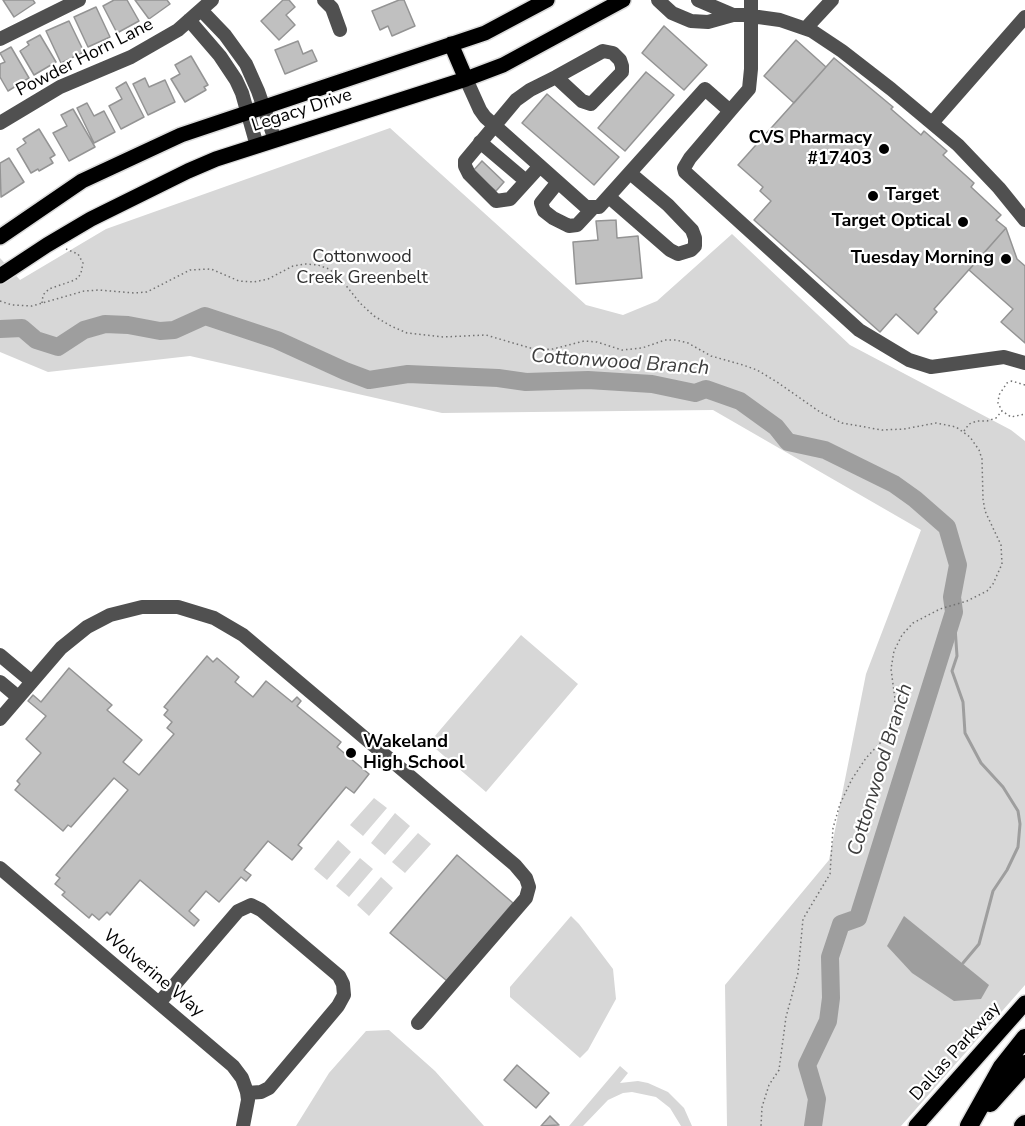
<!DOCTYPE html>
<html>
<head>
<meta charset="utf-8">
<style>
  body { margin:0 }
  canvas { display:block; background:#fff }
</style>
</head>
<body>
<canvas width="1025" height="1126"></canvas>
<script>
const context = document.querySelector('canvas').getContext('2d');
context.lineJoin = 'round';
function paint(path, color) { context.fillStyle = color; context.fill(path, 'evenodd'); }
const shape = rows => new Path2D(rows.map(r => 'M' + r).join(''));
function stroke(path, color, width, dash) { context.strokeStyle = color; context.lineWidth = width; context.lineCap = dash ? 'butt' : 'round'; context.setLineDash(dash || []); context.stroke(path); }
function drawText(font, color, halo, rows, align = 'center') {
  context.font = font + ' "Nunito Sans",sans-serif'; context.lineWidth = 4.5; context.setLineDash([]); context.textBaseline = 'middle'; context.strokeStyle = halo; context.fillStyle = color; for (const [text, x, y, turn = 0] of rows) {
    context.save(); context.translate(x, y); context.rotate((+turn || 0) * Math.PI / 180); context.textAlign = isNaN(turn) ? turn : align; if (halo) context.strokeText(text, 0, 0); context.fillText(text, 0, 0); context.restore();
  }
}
paint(shape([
  [390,128,586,305,623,315,657,301,732,234,850,345,1011,430,1025,441,1025,985,901,1126,727,1126,725,985,829,860,866,674,921,530,713,410,442,413,190,356,48,372,0,352,0,258,20,280,106,229],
  [521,635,578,684,486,792,429,743],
  [374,798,387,808,363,836,350,825],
  [395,813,410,826,385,855,371,843],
  [418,833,431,844,405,873,392,862],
  [338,840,351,852,327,880,314,869],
  [360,858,373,869,349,897,336,886],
  [381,877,393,888,369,916,357,905],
  [571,916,579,924,613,969,616,999,588,1050,580,1058,510,997,510,987],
  [389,1030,435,1071,484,1126,296,1126,329,1073,366,1031],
  [620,1066,628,1073,620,1083,638,1081,648,1083,668,1092,684,1108,692,1126,681,1126,670,1108,656,1097,632,1092,623,1093,608,1100,583,1126,569,1126]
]), '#d7d7d7');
paint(shape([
  [904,916,989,985,981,999,954,1001,912,973,887,946]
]), '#9e9e9e');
stroke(shape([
  [954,612,957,656,952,671,963,702,965,733,981,763,1003,787,1018,811,1020,824,1018,847,1007,870,993,891,979,944,963,963]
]), '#9e9e9e', 3);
stroke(shape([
  [0,329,22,328,36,340,58,347,84,330,105,324,128,325,160,331,174,330,205,316,277,340,345,371,369,380,408,374,498,378,526,382,588,380,652,384,695,393,706,389,740,401,776,427,788,442,825,450,894,484,915,499,947,527,958,565,952,597,954,612,858,918,841,924,830,957,831,998,828,1021,807,1065,817,1099,813,1126]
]), '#9e9e9e', 18);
const building = shape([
  [3,0,33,0,35,3,14,17,3,0],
  [114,0,127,0,139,21,117,33,103,6,114,0],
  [135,0,167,0,170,4,149,19,135,0],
  [283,0,289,0,295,7,286,15,295,25,279,40,261,21,283,0],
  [399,0,404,0,415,26,392,36,388,26,380,30,372,11,399,0],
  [96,7,110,37,88,47,74,17,96,7],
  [69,21,84,52,61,63,46,31,69,21],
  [664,26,707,65,684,90,642,53,664,26],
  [40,35,56,62,34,75,20,51,29,45,27,42,40,35],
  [796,40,826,67,794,103,764,76,796,40],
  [298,41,303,54,312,50,317,61,285,74,275,50,298,41],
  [11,47,29,78,8,91,0,77,0,64,5,62,0,53,11,47],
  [191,56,208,85,204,87,206,90,185,102,171,79,180,74,175,65,191,56],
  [834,58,893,107,891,109,921,135,924,131,947,151,943,155,974,183,971,187,1001,215,996,220,1006,228,934,309,937,312,918,334,896,314,880,332,754,220,771,201,760,191,763,187,738,165,834,58],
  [646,72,674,95,625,151,598,128,646,72],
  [145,78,149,87,165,80,175,102,148,115,133,84,145,78],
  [126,82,144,117,121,129,109,106,122,99,116,88,126,82],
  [547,94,619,157,594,185,522,123,547,94],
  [87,103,94,116,104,111,115,132,94,143,77,108,87,103],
  [73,109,95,147,69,161,53,133,67,126,61,115,73,109],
  [39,129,55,155,50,158,53,163,39,171,38,169,31,173,17,149,26,143,23,139,39,129],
  [9,158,24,182,1,197,0,163,9,158],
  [482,161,504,182,496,191,472,172,482,161],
  [616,220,617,238,638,236,642,278,576,284,573,242,598,240,596,221,616,220],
  [1006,228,1017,259,1025,266,1025,343,1001,322,1013,309,969,270,1006,228],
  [207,656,213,662,217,658,239,677,235,682,253,697,266,681,292,702,297,697,301,701,297,706,341,742,337,747,369,774,354,793,346,787,298,845,302,848,292,860,268,841,244,870,251,875,246,881,241,877,219,902,206,891,189,911,199,920,194,926,140,880,110,915,107,912,99,920,92,914,89,918,62,895,65,892,55,884,60,878,56,875,128,790,114,778,71,827,68,825,63,831,15,790,20,784,17,781,41,753,26,739,46,716,28,701,33,695,41,702,69,668,112,705,107,710,142,740,123,762,139,775,174,734,167,728,172,722,164,715,168,710,164,707,207,656],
  [457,855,513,903,447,981,390,933,457,855],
  [517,1065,549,1093,536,1108,504,1080,517,1065],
  [550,1116,559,1125,541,1126,550,1116]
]);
paint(building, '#c0c0c0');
stroke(building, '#949494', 1.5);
const major = shape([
  [451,44,466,79],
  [0,237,82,181,181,135,485,33,547,0],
  [0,276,47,245,91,219,188,171,216,159,466,79,503,65,623,0],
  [916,1126,1025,1003]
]);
const highway = shape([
  [990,1103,1025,1064],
  [969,1126,1002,1067,1025,1038],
  [1023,1126,1025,1124]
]);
stroke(major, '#dbdbdb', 18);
stroke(highway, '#dbdbdb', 21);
stroke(shape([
  [0,301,12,305,32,306,84,291,99,290,134,293,147,292,190,270,211,269,239,281,254,282,268,279,293,266,305,264,318,265,329,269,340,278,360,303,374,316,391,326,407,333,443,337,486,335,537,350,553,349,584,341,597,342,622,350,642,348,665,340,676,340,688,343,711,356,743,365,757,370,777,382,820,412,842,423,882,430,904,429,936,423,956,427,970,437,979,450,982,459,983,499,985,511,1001,545,1002,564,993,584,987,591,967,601,940,609,913,623,902,635,894,651,891,669,895,699,893,717,882,741,866,758,852,779,840,804,833,828,830,874,803,919,798,973,786,1017,779,1070,769,1085,762,1107,761,1126],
  [42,303,43,295,49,289,72,281,78,278,81,273,83,263,78,254,66,249],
  [1025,385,1012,381,1007,383,999,395,998,403,1002,411,1011,417,1025,414],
  [964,431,969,424,977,421,987,421,996,418,1002,411]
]), '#727272', 1.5, [1.5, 3]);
stroke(shape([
  [324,0,332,8,340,30],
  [658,0,672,13,691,21,708,22,733,15,744,15,780,20,812,31,842,51,891,89,958,145,999,188,1025,220],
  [698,0,733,15],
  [201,10,225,35,246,64,258,91,275,140],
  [189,20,220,56,236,80,242,93,257,146],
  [806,28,832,0],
  [0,39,79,0],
  [466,79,480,110,485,117,586,207,599,207,705,89,730,111,749,89,751,69,751,0],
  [730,111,690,158,684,168,685,172,859,330,909,360,931,367,1004,357,1025,363],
  [0,123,60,87,131,57,178,30,212,0],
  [932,123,1025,17],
  [480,142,526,181],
  [540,166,510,199,496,201,469,174,465,166,465,161,516,100,530,90,556,77,603,51,613,53,620,60,622,66,622,72,591,104,582,101,556,77],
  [558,182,541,203,544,211,553,218,569,226,577,225,592,209],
  [609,197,670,250,678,254,691,250,695,246,695,238,692,230,668,205,630,173],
  [0,655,31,681],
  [0,682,18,697],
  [0,719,61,648,87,627,110,615,142,607,178,607,214,618,243,635,515,865,526,878,529,887,526,898,418,1023],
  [0,868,233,1066,242,1078,247,1092,248,1100,243,1126],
  [159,1003,238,911,251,905,261,910,339,976,343,984,344,995,338,1006,269,1088,261,1092,247,1093]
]), '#505050', 14);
stroke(major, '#000', 15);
stroke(highway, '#000', 18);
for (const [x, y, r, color] of [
  [884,149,6,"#000"],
  [873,196,6,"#000"],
  [963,222,6,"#000"],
  [1006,259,6,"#000"],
  [351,753,6,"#000"]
]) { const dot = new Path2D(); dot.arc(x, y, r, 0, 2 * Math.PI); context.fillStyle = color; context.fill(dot); stroke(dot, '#fff', 2); }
drawText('18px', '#000', '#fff', [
  ["Powder Horn Lane",85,58,-27],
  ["Legacy Drive",302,111,-18],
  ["Wolverine Way",153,974,40],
  ["Dallas Parkway",956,1052,-48]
]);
drawText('bold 18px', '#000', '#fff', [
  ["CVS Pharmacy",872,139],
  ["#17403",872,160],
  ["Target",885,196,"left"],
  ["Target Optical",951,222],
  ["Tuesday Morning",994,259],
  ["Wakeland",363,743,"left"],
  ["High School",363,764,"left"]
], 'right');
drawText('18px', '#2e2e2e', '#fff', [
  ["Cottonwood",362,258],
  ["Creek Greenbelt",362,279]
]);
drawText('italic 20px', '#3f3f3f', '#fff', [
  ["Cottonwood Branch",620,363,4],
  ["Cottonwood Branch",881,770,-73]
]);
</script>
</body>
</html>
